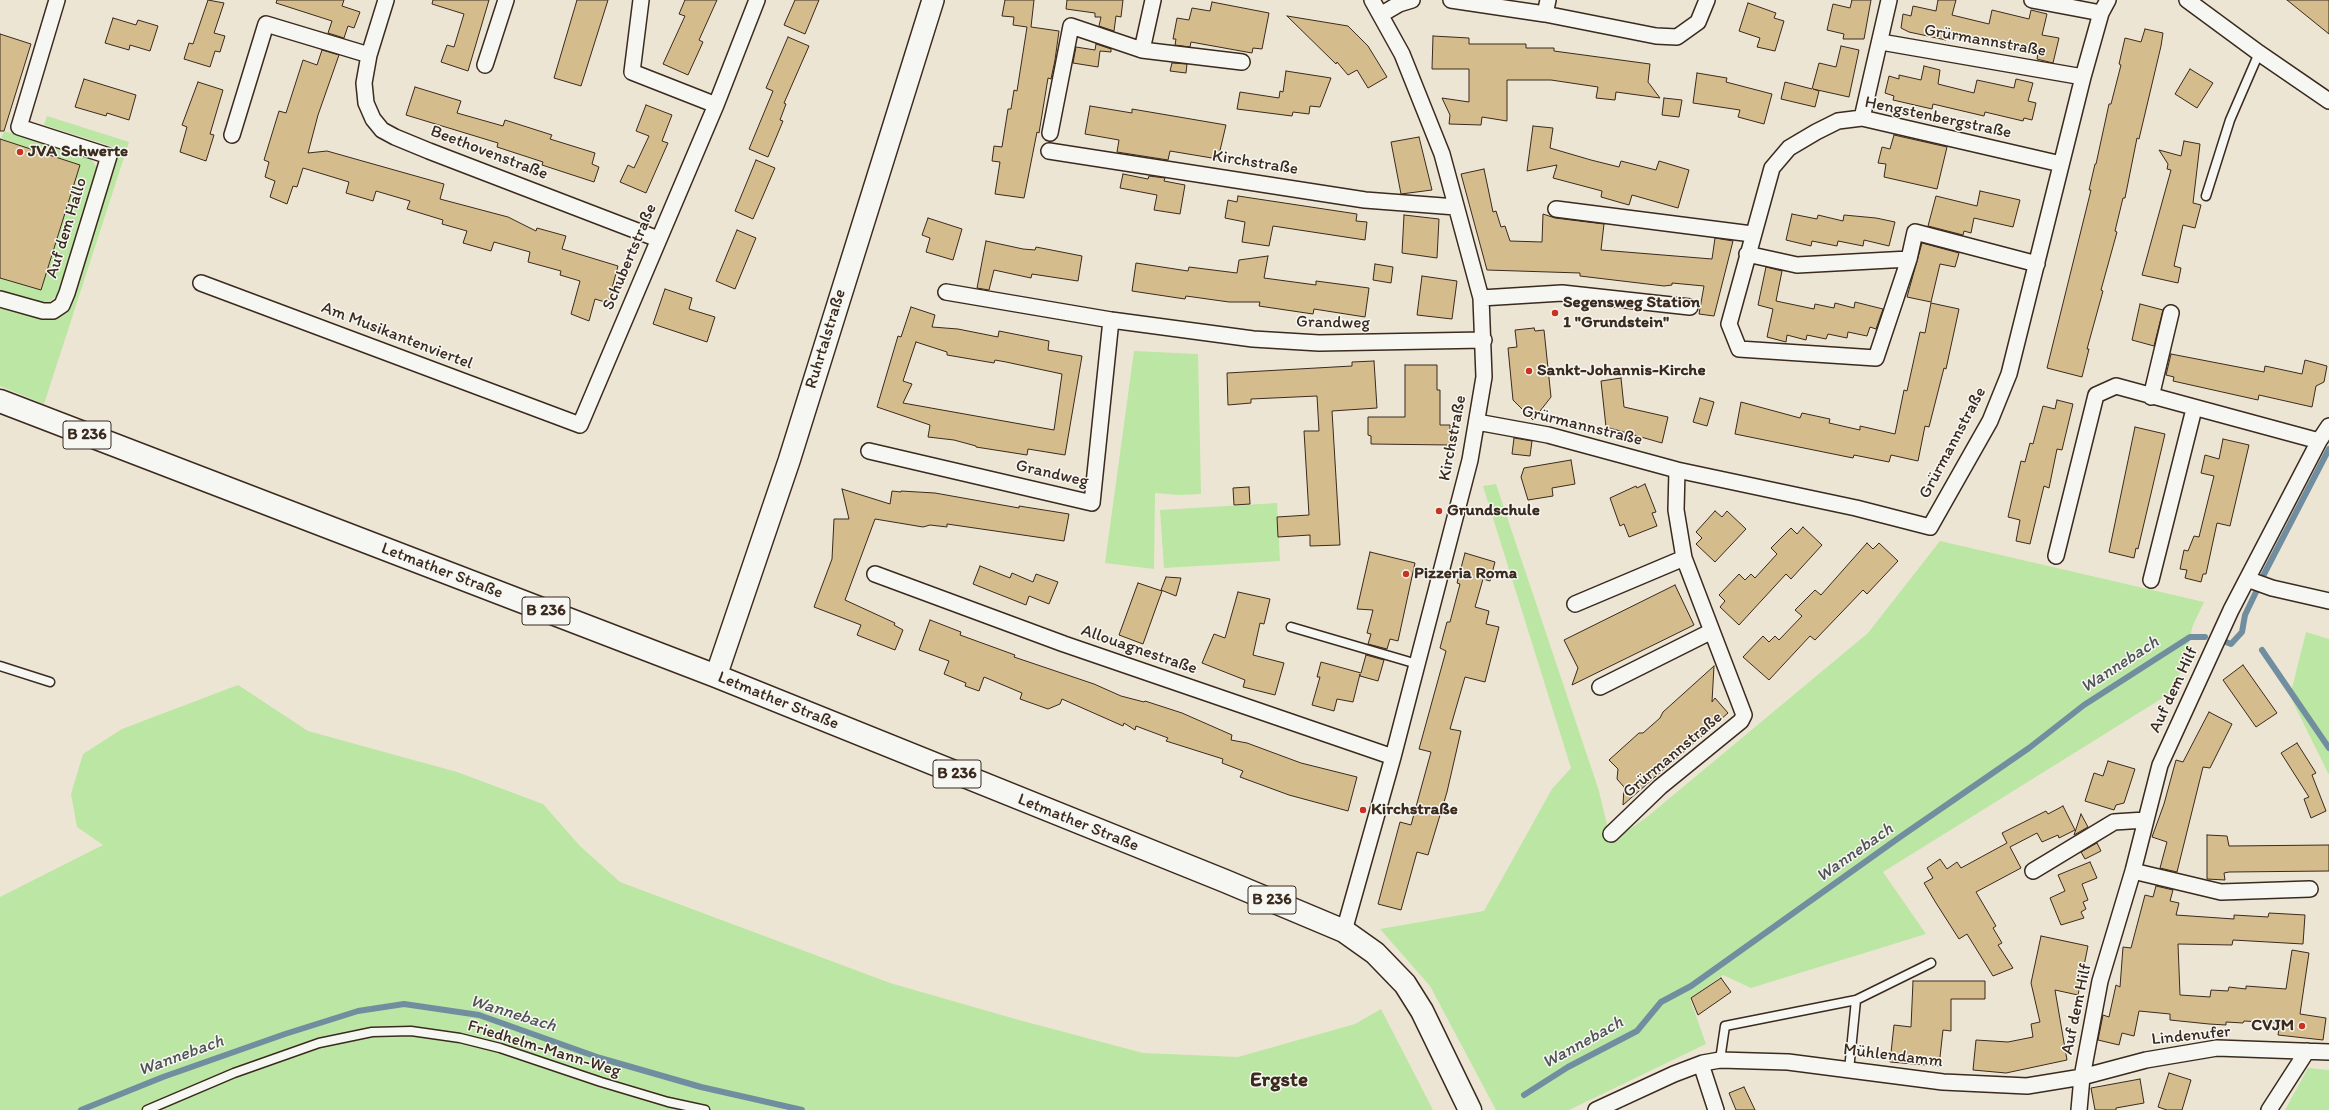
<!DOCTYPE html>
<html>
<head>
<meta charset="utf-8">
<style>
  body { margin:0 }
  canvas { display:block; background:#ece5d3 }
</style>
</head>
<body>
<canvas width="2329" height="1110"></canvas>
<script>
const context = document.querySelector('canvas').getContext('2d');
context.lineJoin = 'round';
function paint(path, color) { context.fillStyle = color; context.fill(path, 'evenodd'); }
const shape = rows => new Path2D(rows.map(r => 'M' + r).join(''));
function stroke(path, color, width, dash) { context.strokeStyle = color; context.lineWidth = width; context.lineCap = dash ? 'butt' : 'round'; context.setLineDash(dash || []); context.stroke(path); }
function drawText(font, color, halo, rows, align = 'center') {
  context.font = font + ' Itim,sans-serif'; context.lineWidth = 3; context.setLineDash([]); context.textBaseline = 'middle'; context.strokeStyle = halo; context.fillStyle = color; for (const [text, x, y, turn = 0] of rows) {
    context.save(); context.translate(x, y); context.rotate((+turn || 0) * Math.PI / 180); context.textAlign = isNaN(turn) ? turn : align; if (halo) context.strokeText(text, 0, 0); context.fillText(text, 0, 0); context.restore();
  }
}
paint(shape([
  [47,116,129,142,44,404,0,386,0,308,47,319,54,318,69,307,120,149,44,125],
  [4,131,88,155,96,166,96,175,60,293,47,304,40,304,0,291,0,278,41,290,80,165,1,139],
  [1134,351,1198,354,1201,494,1178,495,1155,493,1154,569,1105,563],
  [1496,484,1599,791,1611,842,1647,817,1868,633,1940,541,2204,602,2193,625,2182,669,2169,694,1883,872,1926,934,1751,988,1723,975,1690,999,1706,1044,1569,1110,1496,1110,1430,986,1380,929,1484,911,1552,789,1571,768,1483,486],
  [1277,503,1280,561,1164,568,1160,510],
  [2306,632,2329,639,2329,775,2290,696],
  [238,685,308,731,457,772,543,804,580,846,620,882,890,983,1019,1020,1143,1053,1238,1057,1355,1024,1381,1009,1433,1110,0,1110,0,897,103,845,77,827,71,794,83,754,122,729],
  [2308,1068,2329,1070,2329,1110,2285,1110]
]), '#bce6a3');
stroke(shape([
  [2262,578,2329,449],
  [2226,642,2231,644,2242,632,2245,615,2256,592],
  [2262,650,2329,748],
  [1524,1095,1568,1067,1637,1031,1661,1002,1691,986,1900,837,2029,748,2084,705,2190,637,2205,637],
  [81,1110,163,1077,285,1034,358,1011,404,1004,479,1015,600,1058,701,1087,802,1110]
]), '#708e9f', 6);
const building = shape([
  [208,0,224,3,214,33,225,36,220,52,215,51,210,67,184,59,189,43,193,44,208,0],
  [277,0,344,0,342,6,360,12,354,28,348,26,344,38,328,33,332,21,276,3,277,0],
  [433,0,489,0,468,71,441,62,447,45,454,47,464,14,432,4,433,0],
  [577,0,608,0,581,86,554,78,577,0],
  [685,0,717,0,699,40,703,42,688,75,663,64,685,16,679,14,685,0],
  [795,0,819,0,805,34,784,25,795,0],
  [1005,0,1034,0,1031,27,1059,31,1055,60,1051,79,1048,78,1039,133,1037,132,1024,198,995,194,1000,162,992,161,994,146,1002,147,1008,109,1011,109,1014,90,1017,91,1027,27,1013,25,1014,17,1002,16,1005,0],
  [1067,0,1123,0,1121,17,1116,16,1114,31,1099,26,1101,17,1095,17,1095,13,1066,9,1067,0],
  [1852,0,1871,0,1864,39,1843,39,1844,34,1827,30,1833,4,1850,8,1852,0],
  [1938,0,1956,0,1952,15,1989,24,1992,10,2029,19,2031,10,2047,14,2042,35,2059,38,2053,63,2037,59,2038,53,1999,43,1998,47,1947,34,1946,40,1909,32,1901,28,1903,14,1911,16,1913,6,1936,11,1938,0],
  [2287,0,2329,0,2329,34,2287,0],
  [1212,2,1269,13,1262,49,1253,48,1252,53,1191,42,1190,47,1175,45,1176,39,1173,39,1177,18,1189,20,1192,8,1210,11,1212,2],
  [1748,3,1776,13,1774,18,1784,21,1775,51,1757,47,1760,38,1739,31,1748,3],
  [1287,16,1348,26,1368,46,1387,77,1368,88,1357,70,1348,75,1337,62,1336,64,1287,16],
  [113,18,136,25,138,20,158,26,150,51,130,45,129,50,105,43,113,18],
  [2145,29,2163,33,2161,46,2139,139,2137,138,2125,198,2123,198,2115,231,2117,232,2101,290,2103,291,2087,349,2089,349,2082,377,2047,368,2091,190,2089,190,2095,164,2096,164,2109,104,2111,104,2121,65,2119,64,2125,38,2141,42,2145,29],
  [0,34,31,44,4,131,0,131,0,34],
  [1433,36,1469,38,1469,44,1526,44,1526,48,1554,48,1554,51,1650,64,1648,82,1660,98,1616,92,1615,100,1596,98,1598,87,1551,80,1507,80,1507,121,1482,117,1481,125,1449,124,1450,115,1442,98,1469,102,1469,69,1432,69,1433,36],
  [788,37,809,46,784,103,786,104,780,120,783,121,768,157,749,149,773,91,766,88,788,37],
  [1096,44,1111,49,1111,52,1100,51,1098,67,1073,63,1076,47,1095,50,1096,44],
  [1841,46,1859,50,1849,97,1813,89,1819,91,1815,107,1781,99,1785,82,1812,89,1819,63,1836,67,1841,46],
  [322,50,339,55,318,115,308,153,327,151,444,184,440,199,508,217,536,231,537,228,566,236,562,249,618,266,608,303,595,299,589,321,571,314,580,281,560,275,561,271,528,262,530,252,494,242,491,251,463,243,467,231,442,224,443,220,407,209,410,201,376,191,373,201,346,193,349,182,303,168,297,187,293,186,287,204,270,197,275,181,265,177,269,162,264,160,279,111,286,113,303,60,317,65,322,50],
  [1172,63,1187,64,1186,73,1170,71,1172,63],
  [1924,66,1940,70,1938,84,1974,93,1977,80,2014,88,2016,79,2033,83,2028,101,2036,103,2032,120,2024,118,2023,121,1985,112,1984,116,1933,104,1932,109,1893,100,1894,96,1885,93,1889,76,1899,79,1899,75,1921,80,1924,66],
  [2190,69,2213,83,2197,108,2175,94,2190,69],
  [1286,71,1331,78,1320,107,1310,106,1309,114,1293,112,1292,116,1237,109,1240,92,1279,98,1280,91,1283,92,1286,71],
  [1697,73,1727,78,1726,82,1772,94,1764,124,1738,117,1740,110,1693,103,1697,73],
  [84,79,136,95,129,120,107,113,106,116,75,107,84,79],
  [198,82,223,90,210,134,214,135,206,161,180,152,187,127,182,125,198,82],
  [415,87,461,101,457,113,503,126,505,120,552,135,550,139,595,153,592,164,599,167,594,182,542,165,543,162,497,147,498,143,406,115,415,87],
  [1664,98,1682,100,1679,117,1662,115,1664,98],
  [646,105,672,115,662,141,668,143,646,193,620,182,628,165,634,168,649,136,636,131,646,105],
  [1090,106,1132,113,1132,109,1226,125,1218,159,1170,151,1168,160,1117,152,1119,140,1085,134,1090,106],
  [1533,126,1553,128,1550,148,1591,160,1619,167,1621,161,1656,170,1659,161,1689,170,1678,208,1632,195,1629,205,1601,197,1602,191,1553,178,1557,165,1527,171,1533,126],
  [1894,135,1947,147,1937,189,1884,177,1886,164,1878,163,1882,147,1890,149,1894,135],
  [1419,137,1432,190,1401,194,1391,142,1419,137],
  [0,139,80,165,41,290,0,278,0,139],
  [2184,141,2200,144,2193,203,2201,205,2195,228,2183,225,2174,266,2181,268,2178,283,2142,275,2171,170,2167,169,2168,164,2159,150,2181,156,2184,141],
  [756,160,775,168,753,219,735,211,756,160],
  [1484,169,1493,212,1496,211,1501,227,1505,226,1510,241,1542,242,1543,214,1555,218,1604,224,1601,250,1712,259,1715,238,1733,241,1714,316,1699,314,1704,286,1672,283,1672,285,1664,286,1580,276,1580,273,1487,270,1461,174,1484,169],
  [1123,174,1148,179,1149,176,1165,178,1164,181,1185,185,1180,214,1154,210,1157,195,1120,188,1123,174],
  [1980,191,2020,200,2013,227,1974,218,1971,233,1964,231,1963,235,1928,226,1936,196,1977,206,1980,191],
  [1238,196,1357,214,1356,221,1367,222,1365,240,1273,226,1269,246,1242,242,1245,222,1225,218,1228,200,1237,202,1238,196],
  [1792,214,1817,219,1818,215,1843,221,1844,215,1876,218,1895,222,1889,246,1864,240,1863,246,1838,241,1837,246,1812,241,1811,246,1786,240,1792,214],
  [1404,215,1439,219,1437,258,1402,253,1404,215],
  [928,218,962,229,953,260,926,252,930,238,922,235,928,218],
  [737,230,756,238,735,289,716,281,737,230],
  [986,241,1023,249,1035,250,1036,247,1082,256,1078,281,1032,274,1031,278,994,270,989,290,977,288,986,241],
  [1922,243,1959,253,1955,267,1940,264,1931,302,1907,297,1922,243],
  [1268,256,1264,278,1316,285,1316,281,1369,288,1365,317,1314,309,1313,314,1259,306,1260,302,1229,302,1186,296,1185,299,1132,291,1136,263,1188,271,1189,267,1237,273,1239,260,1268,256],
  [1375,264,1393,267,1391,283,1373,280,1375,264],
  [1766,267,1782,271,1776,301,1814,309,1815,304,1834,308,1835,303,1854,308,1855,302,1883,309,1876,329,1870,327,1867,336,1848,332,1847,338,1828,334,1826,339,1807,335,1806,340,1787,335,1786,342,1767,337,1773,309,1758,305,1766,267],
  [1422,276,1457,281,1452,319,1417,315,1422,276],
  [665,289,692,298,689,309,715,317,707,342,653,324,665,289],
  [1931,303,1959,309,1946,369,1944,368,1929,427,1925,426,1918,461,1891,455,1889,462,1854,455,1853,458,1735,434,1741,402,1800,418,1802,413,1830,419,1829,423,1860,430,1860,426,1895,434,1904,390,1907,391,1920,332,1925,333,1931,303],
  [2140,304,2163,310,2154,346,2132,340,2140,304],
  [911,307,935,315,932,327,958,329,998,337,999,331,1049,341,1048,350,1082,356,1065,455,1028,449,1027,455,976,447,976,446,954,440,928,437,930,425,877,407,898,336,901,337,911,307],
  [916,342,947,352,947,355,994,363,995,360,1006,362,1062,374,1054,430,903,403,912,384,903,381,916,342],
  [1534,328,1535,331,1544,330,1551,397,1533,420,1513,400,1508,348,1517,347,1515,330,1534,328],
  [2171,354,2264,372,2265,366,2302,374,2305,360,2327,366,2324,382,2316,386,2312,407,2259,395,2258,400,2173,381,2174,377,2166,375,2171,354],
  [1374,361,1377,408,1332,411,1340,545,1310,546,1310,535,1278,537,1277,517,1309,515,1304,431,1319,431,1317,396,1251,399,1251,403,1228,405,1227,373,1352,366,1352,362,1374,361],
  [1405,365,1437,365,1437,390,1440,390,1440,425,1450,425,1450,445,1371,444,1371,436,1368,435,1368,417,1405,417,1405,365],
  [1621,378,1624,407,1668,417,1662,443,1606,427,1601,381,1621,378],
  [1700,398,1714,402,1707,426,1693,422,1700,398],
  [2057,400,2073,404,2062,450,2057,449,2049,488,2044,486,2030,544,2016,541,2020,520,2008,517,2021,461,2025,462,2030,443,2033,444,2043,406,2055,409,2057,400],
  [2135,427,2165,434,2138,549,2136,548,2134,558,2109,552,2135,427],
  [1514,438,1532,441,1530,456,1512,454,1514,438],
  [2223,439,2249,445,2230,526,2217,523,2206,574,2203,574,2201,582,2185,578,2187,570,2180,569,2184,550,2188,551,2194,536,2199,537,2214,476,2201,473,2205,455,2219,459,2223,439],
  [1571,460,1575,484,1552,488,1553,496,1528,500,1521,477,1524,468,1571,460],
  [1645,484,1656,512,1652,513,1657,526,1629,537,1624,524,1620,526,1610,498,1636,486,1637,488,1645,484],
  [1249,487,1250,504,1234,505,1233,488,1249,487],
  [842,489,890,504,892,491,901,492,901,491,935,493,1019,508,1019,506,1069,514,1064,541,947,524,947,527,930,525,923,527,875,519,845,600,895,623,894,625,903,630,895,650,857,635,861,625,814,607,832,559,834,519,849,519,842,489],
  [1715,511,1722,517,1727,511,1746,529,1715,562,1696,544,1702,538,1696,532,1715,511],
  [1803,527,1822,545,1791,579,1786,574,1739,625,1720,607,1725,601,1719,595,1739,574,1745,580,1751,574,1755,578,1777,554,1771,548,1791,528,1797,534,1803,527],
  [1867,543,1873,549,1879,543,1898,561,1867,594,1863,590,1815,640,1810,636,1769,680,1743,657,1763,636,1769,642,1775,636,1779,640,1802,616,1795,610,1815,590,1821,595,1867,543],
  [1370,552,1415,563,1398,641,1390,639,1387,649,1368,644,1371,634,1367,633,1373,610,1357,609,1370,552],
  [1465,553,1495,562,1490,581,1483,579,1475,607,1489,611,1486,624,1499,627,1485,682,1465,677,1450,729,1461,731,1447,792,1428,855,1417,852,1401,910,1378,904,1400,822,1411,825,1431,752,1419,749,1446,651,1440,648,1447,622,1450,622,1460,584,1457,583,1465,553],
  [980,566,1010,578,1012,573,1033,582,1036,574,1058,582,1049,604,1029,596,1026,605,973,584,980,566],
  [1166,577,1181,578,1176,596,1161,590,1166,577],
  [1138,583,1162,591,1143,644,1119,635,1138,583],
  [1675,585,1694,625,1572,685,1578,668,1564,640,1675,585],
  [1238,592,1270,599,1264,624,1260,623,1253,655,1284,663,1275,695,1243,687,1245,680,1202,663,1214,634,1225,638,1238,592],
  [930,620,961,632,960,635,1015,655,1014,657,1094,684,1121,696,1144,702,1145,701,1182,713,1232,735,1231,740,1247,743,1301,763,1357,777,1348,811,1289,795,1240,777,1243,771,1222,763,1223,759,1166,741,1168,738,1136,726,1135,730,1124,723,1123,726,1062,699,1060,704,1048,709,1020,699,1022,693,984,677,979,691,965,686,966,683,944,674,949,661,919,650,930,620],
  [1366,655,1384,660,1378,681,1360,676,1360,674,1353,702,1337,699,1334,711,1312,705,1320,677,1317,677,1321,662,1361,673,1366,655],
  [2243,665,2277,713,2256,727,2223,680,2243,665],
  [1714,666,1712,702,1715,698,1728,713,1623,805,1624,787,1617,779,1618,769,1609,760,1639,733,1643,733,1660,718,1663,712,1714,666],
  [2209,712,2232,724,2210,768,2203,767,2177,872,2160,868,2167,842,2152,837,2164,804,2176,760,2183,762,2209,712],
  [2297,743,2316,773,2312,775,2326,811,2311,818,2304,799,2309,797,2281,753,2297,743],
  [2108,761,2135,769,2124,803,2116,805,2114,810,2085,801,2094,773,2103,776,2108,761],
  [2063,806,2075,830,2059,838,2058,835,2042,842,2037,833,2010,847,2021,868,1976,892,1996,926,1993,928,2002,943,1998,945,2013,968,1993,976,1967,934,1959,939,1936,903,1924,883,1933,878,1927,868,1940,859,1947,869,1957,862,1961,868,2007,843,2002,833,2046,811,2048,814,2063,806],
  [2081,814,2088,827,2074,835,2081,814],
  [2207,835,2227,836,2229,846,2329,845,2329,871,2229,872,2224,873,2225,880,2207,879,2207,835],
  [2097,843,2101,851,2085,859,2081,852,2097,843],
  [2090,862,2097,878,2082,884,2088,900,2083,902,2086,909,2081,912,2084,918,2061,925,2050,898,2065,891,2058,875,2090,862],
  [2156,886,2173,890,2170,901,2179,903,2176,915,2234,919,2234,915,2268,917,2269,913,2305,915,2303,944,2233,940,2232,945,2178,944,2180,995,2210,997,2211,990,2228,991,2229,987,2246,989,2246,986,2286,989,2292,950,2309,953,2300,1014,2326,1018,2323,1040,2278,1035,2280,1023,2244,1021,2243,1023,2226,1022,2226,1025,2209,1024,2170,1020,2170,1014,2139,1011,2134,1036,2122,1033,2119,1045,2098,1040,2103,1015,2109,1017,2116,985,2120,987,2123,947,2131,948,2145,895,2153,897,2156,886],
  [2041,936,2088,946,2078,995,2055,990,2067,1060,2006,1073,1973,1070,1976,1040,2008,1042,2033,1037,2031,1024,2040,1022,2031,983,2041,936],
  [1721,978,1731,992,1698,1015,1691,998,1721,978],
  [1913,981,1985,981,1985,999,1951,999,1951,1031,1943,1030,1939,1066,1890,1062,1894,1025,1911,1027,1913,981],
  [2169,1073,2191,1080,2182,1110,2167,1110,2158,1107,2169,1073],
  [2140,1079,2144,1103,2116,1108,2116,1110,2095,1110,2091,1088,2140,1079],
  [1744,1087,1755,1110,1736,1110,1729,1093,1744,1087]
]);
paint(building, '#d5bc8c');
stroke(building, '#3b2a1e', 1);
const lane = shape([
  [2206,196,2230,120,2259,53],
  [1291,627,1417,664],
  [0,666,50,682],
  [1720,1060,1725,1026,1856,1000,1931,963],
  [1849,1070,1856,1000],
  [147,1110,234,1073,319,1043,372,1032,411,1031,460,1038,500,1048,601,1082,668,1102,705,1110]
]);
const street = shape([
  [386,0,369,55,364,83,366,103,373,119,382,130,395,137,429,151,658,239],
  [641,0,632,72,716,105],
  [1451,0,1545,14,1656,36,1677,37,1698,22,1707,0],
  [2032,0,2101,13],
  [2187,0,2259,53,2329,101],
  [1382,14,1399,4,1412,0],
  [1545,14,1548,0],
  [1881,42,2083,77],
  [1142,50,1242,62],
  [485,65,506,0],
  [1862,118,1889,0],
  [1050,133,1071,26,1142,50,1153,0],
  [232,135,266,24,369,55],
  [1049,151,1365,200,1456,207],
  [1556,209,1752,234],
  [1747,254,1797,265,1909,259],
  [2037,264,1915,232,1909,259,1876,358,1739,349,1729,324,1772,168,1789,148,1816,132,1838,121,1862,118,2061,164],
  [201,283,580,425,716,105,757,0],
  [946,292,1111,320,1253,339,1319,343,1484,340],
  [1481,298,1562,293,1690,307],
  [0,299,43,311,53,311,62,305,67,293,109,156,19,127,57,0],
  [2151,397,2171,313],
  [1477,422,1548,435,1677,470,1856,508,1930,527,1990,421,2009,374,2083,77,2101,13,2108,0],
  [869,451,1092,503,1111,320],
  [2056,556,2096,395,2116,386,2319,441],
  [875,574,1064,644,1393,757],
  [2247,579,2272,588,2329,601],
  [2151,580,2194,409],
  [1575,604,1684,558],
  [1600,687,1712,631],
  [1611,834,1660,787,1741,721,1744,715,1684,558,1676,510,1677,470],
  [2033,871,2114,822,2145,820],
  [2133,871,2221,892,2310,889],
  [1344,931,1393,757,1470,460,1484,377,1481,298,1442,154,1402,54,1372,0],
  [1701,1064,1716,1110],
  [1596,1110,1674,1074,1703,1063,1720,1060,1788,1062,1943,1082,2027,1086,2082,1077,2146,1060,2217,1048,2329,1052],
  [2079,1110,2082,1077,2100,981,2133,871,2160,765,2231,610,2319,441,2329,426],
  [2269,1110,2307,1051]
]);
const secondary = shape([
  [716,676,789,461,933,0]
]);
const primary = shape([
  [0,401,716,676,1225,881,1344,931,1375,953,1405,984,1422,1011,1470,1110]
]);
stroke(lane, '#3b2a1e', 11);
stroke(street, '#3b2a1e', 18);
stroke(secondary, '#3b2a1e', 24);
stroke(primary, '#3b2a1e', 25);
stroke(lane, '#f6f6f2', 8);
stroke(street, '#f6f6f2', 15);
stroke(secondary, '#f6f6f2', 21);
stroke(primary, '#f6f6f2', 22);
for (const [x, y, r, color] of [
  [20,152,4,"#c8321e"],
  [1555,313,4,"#c8321e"],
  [1529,371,4,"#c8321e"],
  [1439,511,4,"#c8321e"],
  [1406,574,4,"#c8321e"],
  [1363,810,4,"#c8321e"],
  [2302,1026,4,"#c8321e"]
]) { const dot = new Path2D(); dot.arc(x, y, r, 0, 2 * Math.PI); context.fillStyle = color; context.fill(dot); stroke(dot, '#f6f6f2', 1.5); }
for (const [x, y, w] of [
  [87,435,48],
  [546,611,48],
  [957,774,48],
  [1272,900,48]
]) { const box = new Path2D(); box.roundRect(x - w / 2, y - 14, w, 28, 3); context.fillStyle = '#f6f6f2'; context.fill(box); stroke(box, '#3b2a1e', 1); }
drawText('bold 16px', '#3b2a1e', null, [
  ["B 236",87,435],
  ["B 236",546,611],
  ["B 236",957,774],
  ["B 236",1272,900]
]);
drawText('17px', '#3b2a1e', '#f6f6f2', [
  ["Grürmannstraße",1985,41,10],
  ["Hengstenbergstraße",1938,118,12],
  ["Beethovenstraße",489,153,21],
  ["Kirchstraße",1255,163,9],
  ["Auf dem Hallo",67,228,-73],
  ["Schubertstraße",630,257,-67],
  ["Grandweg",1333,323,1],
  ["Am Musikantenviertel",397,336,21],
  ["Ruhrtalstraße",826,339,-73],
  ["Grürmannstraße",1582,426,14],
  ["Kirchstraße",1453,438,-79],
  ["Grürmannstraße",1953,443,-62],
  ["Grandweg",1052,474,13],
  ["Letmather Straße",442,571,21],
  ["Allouagnestraße",1139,650,19],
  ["Auf dem Hilf",2174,690,-65],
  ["Letmather Straße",778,701,22],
  ["Grürmannstraße",1673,755,-40],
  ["Letmather Straße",1078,823,22],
  ["Auf dem Hilf",2077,1009,-78],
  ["Lindenufer",2191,1036,-6],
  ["Friedhelm-Mann-Weg",544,1049,17],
  ["Mühlendamm",1893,1056,7]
]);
drawText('bold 17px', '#3b2a1e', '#f6f6f2', [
  ["JVA Schwerte",28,152],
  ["Segensweg Station",1563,303],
  ["1 \"Grundstein\"",1563,323],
  ["Sankt-Johannis-Kirche",1537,371],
  ["Grundschule",1447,511],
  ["Pizzeria Roma",1414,574],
  ["Kirchstraße",1371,810],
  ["CVJM",2294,1026,"right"]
], 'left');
drawText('italic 18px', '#515454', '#f6f6f2', [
  ["Wannebach",2120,665,-33],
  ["Wannebach",1855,853,-35],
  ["Wannebach",513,1014,17],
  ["Wannebach",1583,1043,-29],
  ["Wannebach",181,1056,-20]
]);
drawText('bold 21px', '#3b2a1e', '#f6f6f2', [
  ["Ergste",1279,1081]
]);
</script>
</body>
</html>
